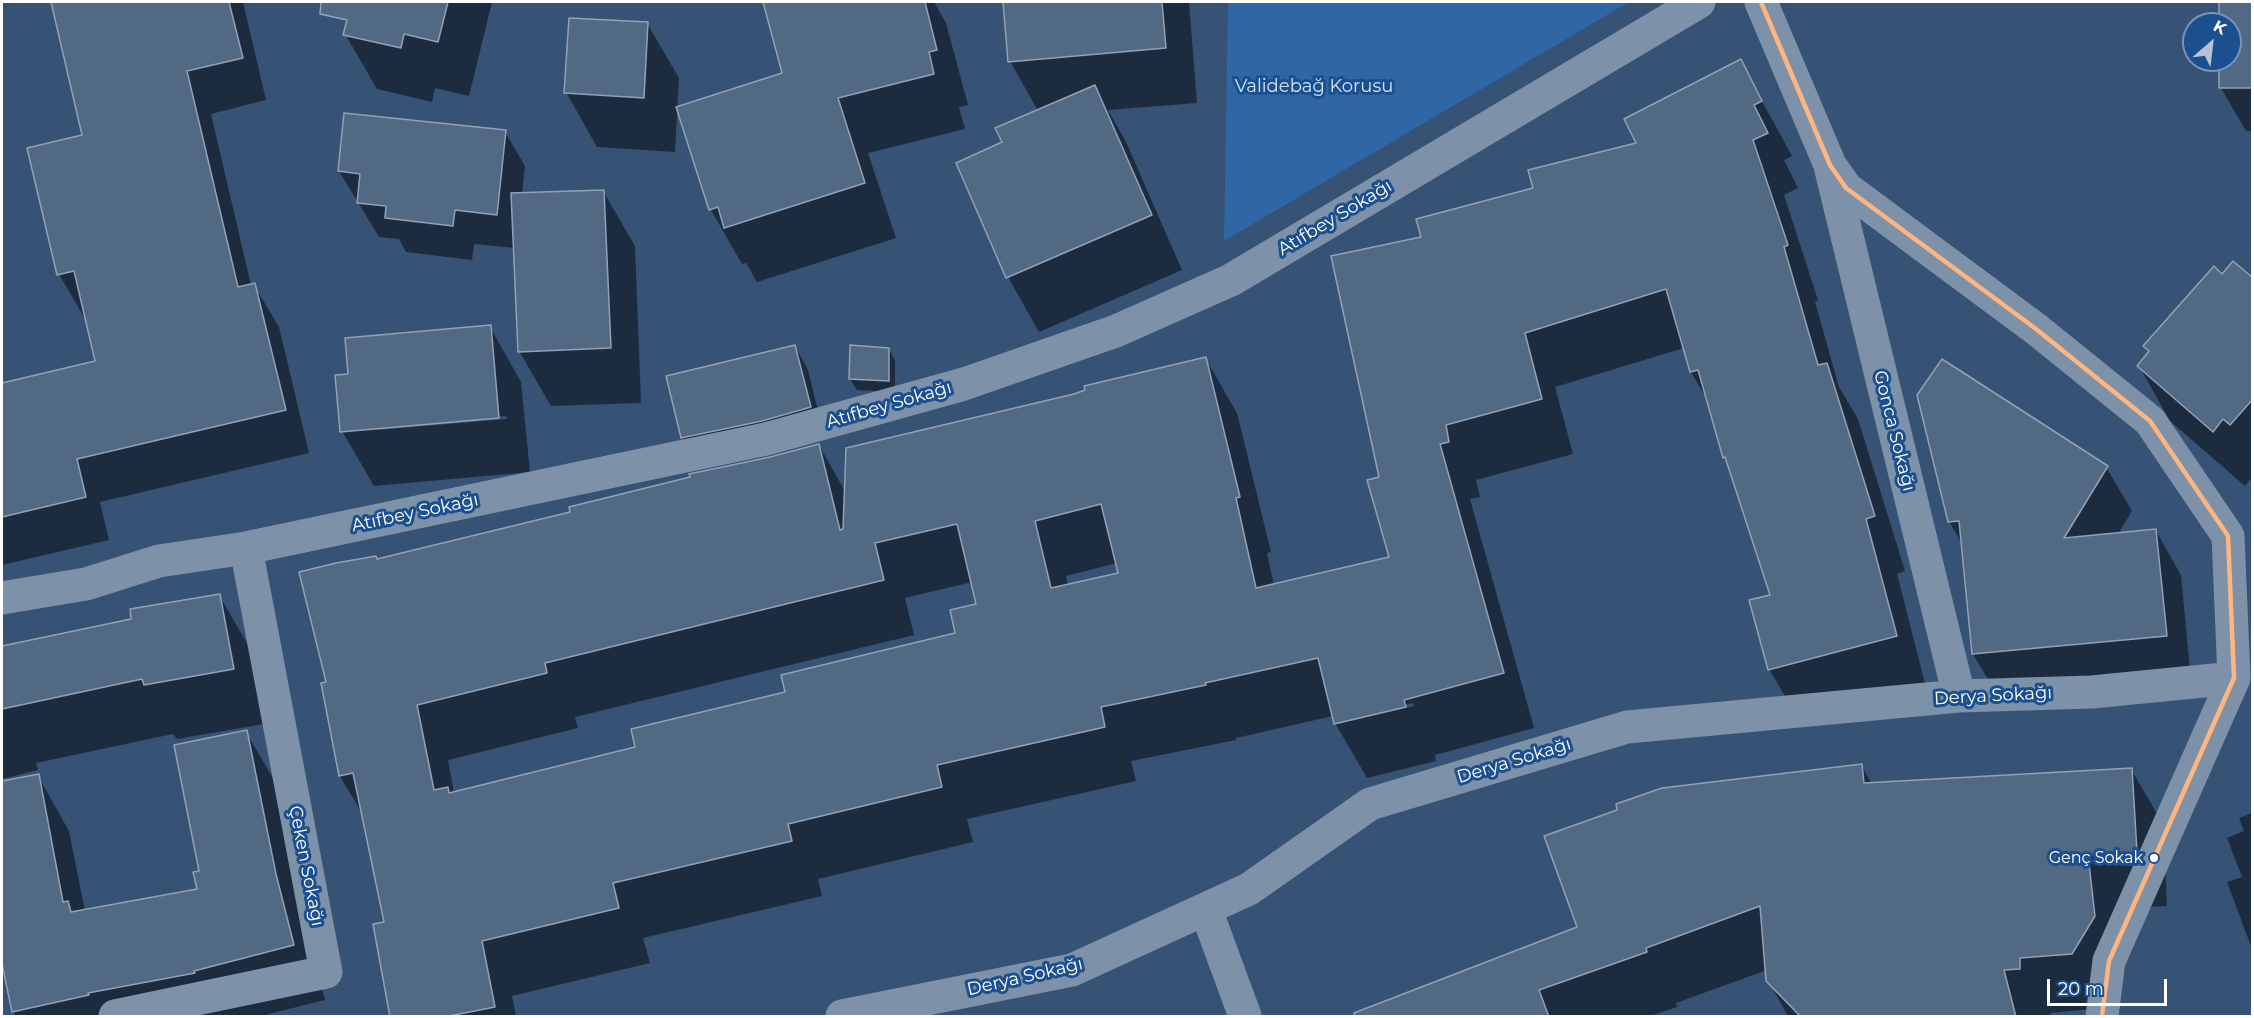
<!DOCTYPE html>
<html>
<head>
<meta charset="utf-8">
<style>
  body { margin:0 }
  #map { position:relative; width:2254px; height:1018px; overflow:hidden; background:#365274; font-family:Montserrat,sans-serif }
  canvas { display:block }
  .frame { position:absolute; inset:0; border:3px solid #fff; pointer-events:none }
  .north { position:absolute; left:2182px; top:12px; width:60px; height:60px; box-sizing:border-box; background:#1b4f8f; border:2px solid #7695bc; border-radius:50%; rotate:28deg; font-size:16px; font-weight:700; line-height:24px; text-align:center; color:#fff }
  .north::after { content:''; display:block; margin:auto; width:21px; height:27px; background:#b9c2ce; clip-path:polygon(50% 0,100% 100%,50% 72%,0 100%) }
  .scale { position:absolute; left:2047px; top:979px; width:120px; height:27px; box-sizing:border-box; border:3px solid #fff; border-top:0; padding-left:8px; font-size:18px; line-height:21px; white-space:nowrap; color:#fff; -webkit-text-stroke:4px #1b4f8f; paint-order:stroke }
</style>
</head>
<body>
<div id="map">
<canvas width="2254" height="1018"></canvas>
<div class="frame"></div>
<div class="north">K</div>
<div class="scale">20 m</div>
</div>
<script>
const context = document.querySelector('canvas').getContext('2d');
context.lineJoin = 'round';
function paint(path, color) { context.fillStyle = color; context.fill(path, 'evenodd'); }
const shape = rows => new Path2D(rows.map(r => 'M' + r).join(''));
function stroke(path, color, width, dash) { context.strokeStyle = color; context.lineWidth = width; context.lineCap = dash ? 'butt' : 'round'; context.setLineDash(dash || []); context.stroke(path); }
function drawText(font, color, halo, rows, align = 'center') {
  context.font = font + ' Montserrat,sans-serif'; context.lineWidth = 6; context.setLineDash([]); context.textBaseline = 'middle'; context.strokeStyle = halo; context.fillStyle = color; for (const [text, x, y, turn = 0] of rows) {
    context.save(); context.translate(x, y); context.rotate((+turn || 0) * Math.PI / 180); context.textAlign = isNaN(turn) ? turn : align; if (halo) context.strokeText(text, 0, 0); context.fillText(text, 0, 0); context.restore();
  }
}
paint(shape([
  [1228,2,1629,2,1224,241]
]), '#2f66a5');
paint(shape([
  [52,2,243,2,266,100,211,114,251,285,254,285,279,327,309,453,100,502,109,540,2,565,2,385,97,362,86,317,84,317,59,274,84,136],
  [353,2,492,2,469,96,435,88,432,102,377,89,345,34],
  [764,2,934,2,946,23,968,105,959,107,965,129,868,153,896,238,757,282,746,263,742,264,711,210,678,108,783,74],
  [1005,2,1189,2,1197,103,1108,110,1126,142,1182,270,1039,332,1008,277,1004,143,1038,111,1010,61],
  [2220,2,2252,2,2252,131,2246,131,2221,88,2221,60,2230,60,2230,24,2220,24],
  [647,23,679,78,675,152,597,147,566,92],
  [1740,61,1792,156,1784,160,1798,188,1784,195,1818,300,1815,302,1839,387,1858,419,1905,571,1897,574,1927,691,1801,724,1769,669,1772,596,1730,466,1725,457,1709,403,1691,372,1684,348,1555,387,1573,454,1476,480,1480,497,1470,499,1534,728,1435,755,1436,761,1367,778,1335,723,1333,716,1236,738,1236,740,1131,761,1136,781,967,819,973,842,818,879,822,896,643,938,650,963,512,996,516,1016,392,1016,385,923,363,815,340,776,328,683,376,560,572,513,819,445,846,493,1075,395,1205,358,1237,413,1271,552,1267,553,1274,586,1391,558,1381,478,1423,238,1639,144],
  [1117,563,1120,574,1068,585,1066,576],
  [972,582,977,605,957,634,787,693,637,749,454,793,448,760,578,728,575,717,914,635,905,598],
  [1413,703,1414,706,1350,721,1350,718],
  [505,132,525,166,522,194,603,191,635,246,641,403,551,406,519,351,515,248,474,244,472,260,406,252,399,239,379,237,339,171],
  [2222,276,2252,280,2252,477,2245,486,2170,421,2139,366,2149,353,2145,346],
  [490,327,521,382,530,472,374,486,342,431,349,375],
  [506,416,507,419,378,430,378,427],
  [795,346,808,370,823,431,696,461,682,437],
  [889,349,895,361,895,392,857,390,850,379],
  [2106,467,2132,511,2118,534,2156,531,2181,575,2191,680,1999,698,1973,654,1962,544,1949,521],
  [219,595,251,650,264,724,177,739,173,734,36,763,38,770,2,779,2,648,133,620],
  [246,732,278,787,306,930,325,1000,261,1016,16,1016,13,1012,2,957,2,783,38,776,69,831,85,911,199,890,201,872],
  [1861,765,1872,784,2131,769,2163,824,2167,906,2118,909,2125,971,2103,1008,2050,1013,2051,1016,1788,1016,1768,980,1767,970,1676,1003,1677,1007,1650,1016,1349,1016,1579,928],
  [2252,813,2252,949,2227,882,2242,877,2227,838,2244,831,2239,818]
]), '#0007');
const building = shape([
  [51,2,229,2,243,58,187,71,238,287,255,283,286,410,77,459,86,497,2,517,2,383,95,361,74,271,57,275,27,148,82,135,51,2],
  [321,2,448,2,438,42,404,34,401,48,343,35,347,20,320,14,321,2],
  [763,2,925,2,937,50,929,52,934,74,838,98,865,183,724,228,718,207,709,210,676,107,782,73,763,2],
  [1003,2,1162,2,1166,48,1008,62,1003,2],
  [2219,2,2253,2,2253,88,2219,88,2219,60,2230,60,2230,24,2219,24,2219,2],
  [569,18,648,22,644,98,564,93,569,18],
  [1741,59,1762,101,1754,105,1768,133,1753,140,1788,245,1784,247,1818,365,1827,363,1875,516,1866,519,1897,636,1768,670,1749,600,1770,595,1725,457,1723,458,1698,370,1690,372,1666,289,1525,333,1542,399,1446,425,1449,442,1440,444,1504,673,1404,700,1406,707,1334,724,1318,658,1205,683,1206,685,1101,707,1105,727,937,765,942,787,788,824,792,841,613,883,619,908,482,941,495,1007,444,1017,390,1017,373,924,384,922,353,773,339,776,321,683,326,682,299,572,336,563,376,556,377,559,570,512,569,507,690,477,689,474,770,457,819,444,840,530,843,529,846,448,1074,394,1085,390,1084,386,1206,357,1240,497,1236,498,1256,588,1389,557,1367,480,1379,477,1331,256,1421,237,1416,219,1533,188,1528,170,1636,143,1624,119,1741,59],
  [1101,504,1118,573,1051,588,1035,521,1101,504],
  [957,524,976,604,950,610,955,633,781,675,785,692,631,729,635,747,449,793,448,787,434,790,417,705,547,673,545,663,884,580,875,543,957,524],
  [1095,85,1152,215,1006,278,956,163,1002,142,995,128,1095,85],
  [344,113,506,130,497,215,455,210,453,226,385,218,386,206,357,203,360,174,338,171,344,113],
  [604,190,611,348,518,352,511,193,604,190],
  [2233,261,2253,278,2253,399,2230,425,2223,419,2213,432,2137,366,2149,351,2143,346,2214,266,2222,274,2233,261],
  [491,325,499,418,340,432,335,375,348,374,345,338,491,325],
  [795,345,811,407,762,421,681,438,666,376,795,345],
  [850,345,889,348,889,381,849,379,850,345],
  [1942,359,2108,466,2064,538,2156,529,2167,636,1972,654,1959,521,1948,522,1917,395,1942,359],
  [220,594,234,669,144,685,142,679,2,709,2,646,131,619,130,609,220,594],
  [247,730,276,874,294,945,194,971,195,973,88,993,89,995,12,1012,2,964,2,781,39,774,63,902,68,901,71,912,197,889,193,872,199,871,174,745,247,730],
  [1862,764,1864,783,2132,768,2137,852,2088,855,2095,916,2072,954,2020,958,2020,969,2004,970,2016,1017,1801,1017,1766,981,1760,906,1646,948,1647,952,1539,990,1549,1017,1354,1017,1354,1013,1577,927,1544,836,1617,810,1616,804,1662,788,1862,764]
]);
paint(building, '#526984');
stroke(building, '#92a2b6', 1.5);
stroke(shape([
  [1761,2,1830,165,1846,188,2036,329,2150,421,2228,536,2234,678,2109,961,2102,1016],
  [1831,170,1959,696],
  [2,598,86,584,159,561,246,548,766,439,964,384,1116,331,1231,280,1699,2],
  [1206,910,1245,1016],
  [115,1016,326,972,246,548],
  [842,1016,1072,970,1249,889,1370,804,1627,727,1959,696,2092,692,2234,678]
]), '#7d92a8', 33);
stroke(shape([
  [1761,2,1830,165,1846,188,2036,329,2150,421,2228,536,2234,678,2109,961,2102,1016]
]), '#ffb580', 4.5);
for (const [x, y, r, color] of [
  [2154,858,5,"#fff"]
]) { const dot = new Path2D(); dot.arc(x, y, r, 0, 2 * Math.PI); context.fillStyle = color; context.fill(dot); stroke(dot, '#1b4f8f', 2); }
drawText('16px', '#fff', '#1b4f8f', [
  ["Genç Sokak",2143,858]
], 'right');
drawText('18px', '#cfe3fa', '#1b4f8f', [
  ["Validebağ Korusu",1314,87]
]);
drawText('18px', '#fff', '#1b4f8f', [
  ["Atıfbey Sokağı",1335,218,-31],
  ["Atıfbey Sokağı",889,405,-16],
  ["Gonca Sokağı",1894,431,76],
  ["Atıfbey Sokağı",415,513,-12],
  ["Derya Sokağı",1993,696,-3],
  ["Derya Sokağı",1514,761,-17],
  ["Çeken Sokağı",306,866,79],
  ["Derya Sokağı",1025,977,-13]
]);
</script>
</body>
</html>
